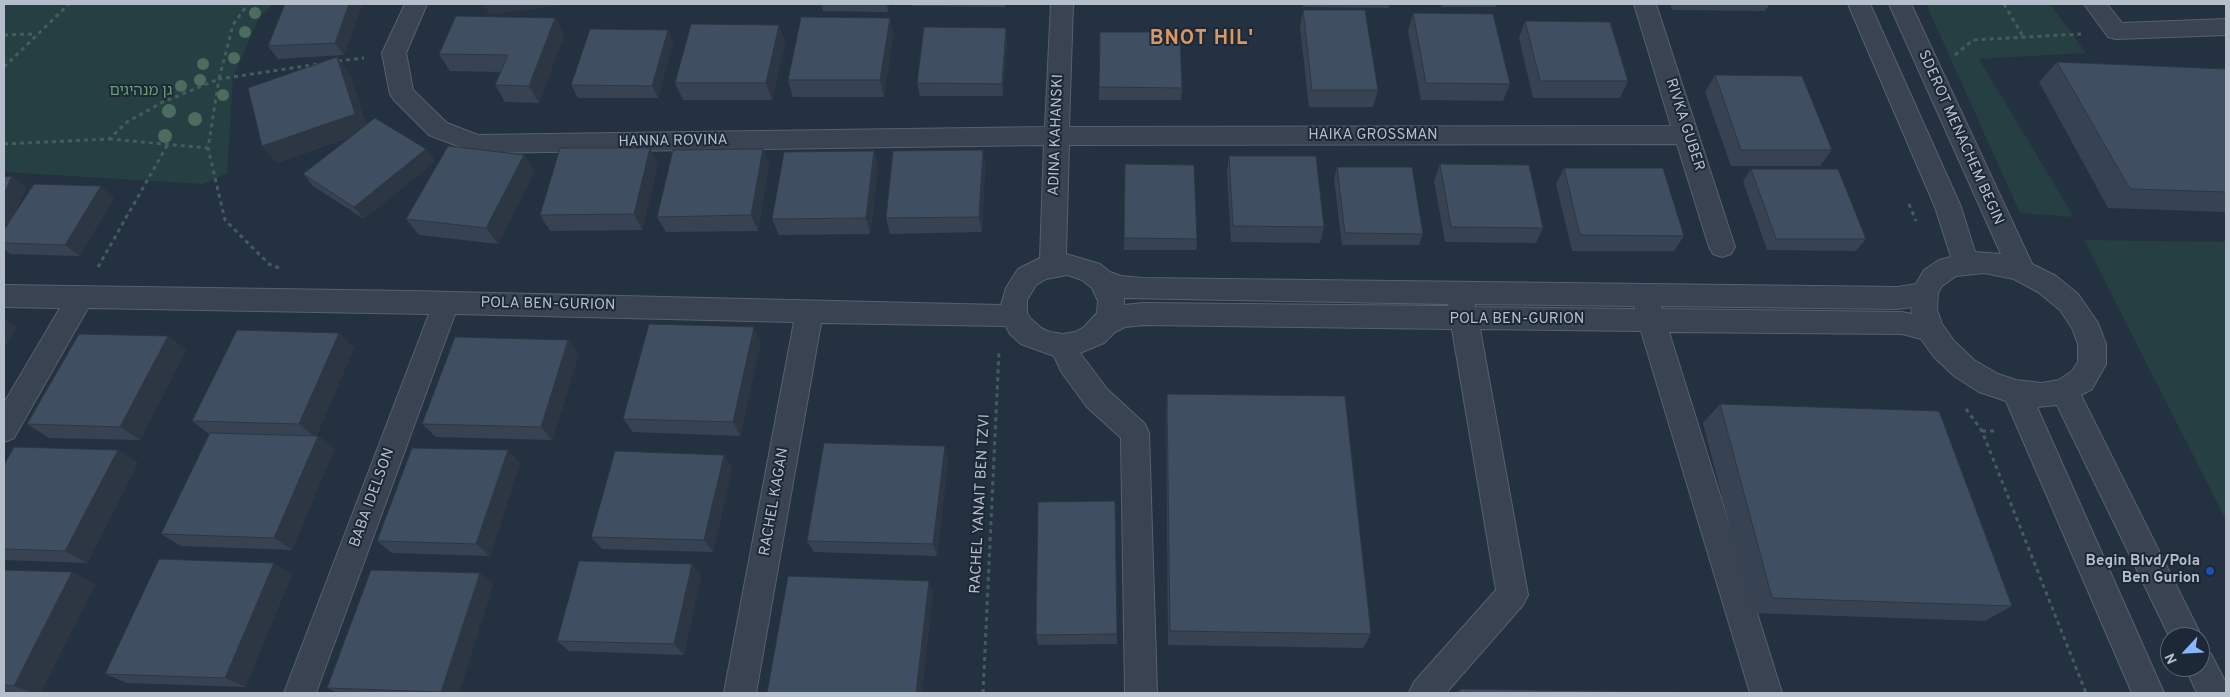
<!DOCTYPE html>
<html>
<head>
<meta charset="utf-8">
<style>
  body { margin:0 }
  #map { position:relative; width:2230px; height:697px; overflow:hidden; background:#243141; font-family:Overpass,sans-serif }
  canvas { display:block }
  .frame { position:absolute; inset:0; border:5px solid #b5becb; pointer-events:none }
  .north { position:absolute; left:2160px; top:627px; width:50px; height:50px; box-sizing:border-box; background:#1d2836; border:1px solid #5a6472; border-radius:50%; rotate:245deg; font-size:14px; font-weight:700; line-height:20px; text-align:center; color:#b5becb }
  .north::after { content:''; display:block; margin:auto; width:18px; height:22px; background:#89b5fc; clip-path:polygon(50% 0,100% 100%,50% 72%,0 100%) }
</style>
</head>
<body>
<div id="map">
<canvas width="2230" height="697"></canvas>
<div class="frame"></div>
<div class="north">N</div>
</div>
<script>
const context = document.querySelector('canvas').getContext('2d');
context.lineJoin = 'round';
function paint(path, color) { context.fillStyle = color; context.fill(path, 'evenodd'); }
const shape = rows => new Path2D(rows.map(r => 'M' + r).join(''));
function stroke(path, color, width, dash) { context.strokeStyle = color; context.lineWidth = width; context.lineCap = dash ? 'butt' : 'round'; context.setLineDash(dash || []); context.stroke(path); }
function drawText(font, color, halo, rows, align = 'center') {
  context.font = font + ' Overpass,"Noto Sans Hebrew",sans-serif'; context.lineWidth = 4; context.setLineDash([]); context.textBaseline = 'middle'; context.strokeStyle = halo; context.fillStyle = color; for (const [text, x, y, turn = 0] of rows) {
    context.save(); context.translate(x, y); context.rotate((+turn || 0) * Math.PI / 180); context.textAlign = isNaN(turn) ? turn : align; if (halo) context.strokeText(text, 0, 0); context.fillText(text, 0, 0); context.restore();
  }
}
paint(shape([
  [4,4,273,4,259,18,233,77,227,173,204,184,4,172],
  [1926,4,2050,4,2086,53,1979,59,2074,217,2020,213],
  [2084,240,2226,242,2226,520]
]), '#263f42');
const minor = shape([
  [405,4,427,4,406,53,413,90,447,123,478,135,1045,127,1051,4,1073,4,1069,127,1671,126,1634,4,1656,4,1735,247,1731,254,1722,257,1713,254,1709,247,1677,144,1069,145,1066,254,1100,264,1110,272,1121,276,1142,278,1898,287,1916,284,1924,270,1939,260,1951,257,1935,207,1848,4,1870,4,1961,207,1975,252,2001,254,1889,4,1911,4,2032,264,2056,276,2078,294,2098,323,2106,344,2106,364,2092,389,2081,395,2202,637,2200,641,2200,637,2170,638,2057,405,2037,407,2164,693,2132,693,2006,401,1979,392,1954,376,1934,357,1921,339,1902,334,1669,332,1782,693,1750,693,1641,331,1480,329,1528,595,1523,605,1446,693,1409,693,1414,682,1496,590,1452,329,1143,325,1125,327,1115,332,1104,343,1080,353,1107,389,1145,424,1149,433,1157,693,1125,693,1121,438,1087,407,1062,373,1054,356,1021,344,1010,334,1006,326,821,323,756,693,724,693,794,322,455,314,316,693,284,693,429,314,88,308,14,438,4,442,4,403,60,308,4,307,4,285,410,291,1001,305,1006,288,1018,269,1040,258,1044,145,476,153,429,135,394,100,390,94,382,53,405,4],
  [1984,273,2014,279,2038,292,2060,310,2072,328,2078,344,2078,362,2072,371,2059,380,2042,383,2016,380,1998,374,1974,360,1954,341,1942,324,1937,310,1938,293,1942,286,1956,276,1984,273],
  [1067,275,1082,280,1092,288,1098,301,1097,313,1084,327,1075,332,1063,334,1050,332,1041,328,1030,318,1027,313,1027,300,1036,285,1046,279,1067,275],
  [1124,298,1448,304,1448,306,1143,303,1124,305,1124,298],
  [1475,304,1634,306,1635,309,1475,307,1475,304],
  [1661,306,1898,309,1911,307,1912,314,1902,312,1662,309,1661,306],
  [2084,4,2107,4,2122,23,2226,19,2226,35,2116,39,2108,37,2084,4],
  [2200,649,2211,654,2226,683,2226,693,2197,693,2185,667,2200,667,2200,649]
]);
stroke(minor, '#57616e', 2);
stroke(shape([
  [2004,4,2024,38],
  [4,35,35,34],
  [1955,55,1973,40,2081,34],
  [338,61,364,58],
  [4,67,69,4],
  [109,139,208,148],
  [4,144,109,139,127,122,163,102,219,79,233,25,248,4],
  [1909,204,1916,221],
  [98,267,168,144],
  [279,268,269,264,225,220,208,148,219,79,319,64],
  [1966,409,1982,431,2086,693],
  [1982,431,1997,431],
  [983,693,999,351]
]), '#455c5f', 3, [4, 4]);
paint(minor, '#394351');
context.fillStyle = '#4b6c5f';
for (const [x, y, r] of [
  [255,13,6],
  [245,32,6],
  [234,58,6],
  [203,64,6],
  [200,80,6],
  [181,86,6],
  [223,95,6],
  [169,111,7],
  [195,119,7],
  [165,136,7]
]) { context.beginPath(); context.arc(x, y, r, 0, 2 * Math.PI); context.fill(); }
paint(shape([
  [285,4,362,4,344,55,278,59,268,46],
  [821,4,889,4,888,12,823,11],
  [912,4,1005,4,1005,7,912,6],
  [1303,4,1390,4,1389,8,1303,7],
  [1441,4,1497,4,1496,7,1442,7],
  [1670,4,1770,4,1765,11,1672,10],
  [1303,10,1378,90,1373,107,1309,107,1300,27],
  [1413,13,1510,84,1503,101,1421,100,1408,31],
  [555,18,564,35,539,103,505,102,495,85,501,72,450,71,439,54],
  [890,18,893,35,884,97,793,97,788,80],
  [1525,21,1628,81,1620,98,1533,98,1519,38],
  [779,25,785,42,772,100,683,100,675,83],
  [1006,28,1007,41,1003,96,920,96,917,83],
  [668,30,673,42,658,98,578,98,571,85],
  [2057,62,2226,69,2226,212,2108,208,2039,82],
  [350,74,366,125,426,149,435,161,364,219,313,186,303,174,353,136,277,163,262,146],
  [1715,75,1832,150,1820,166,1731,166,1705,92],
  [1099,87,1182,88,1181,100,1099,100],
  [763,149,769,165,758,231,666,232,657,217],
  [983,150,985,167,982,232,890,234,886,218],
  [874,151,878,167,870,234,779,235,772,219],
  [1229,156,1324,227,1320,243,1231,242,1227,172],
  [658,164,642,230,550,231,540,215],
  [1125,164,1197,239,1196,250,1124,250],
  [1440,164,1543,228,1536,243,1445,242,1434,181],
  [1337,167,1423,234,1419,245,1342,245,1334,179],
  [1564,168,1684,236,1674,251,1572,251,1556,184],
  [1751,169,1866,239,1856,251,1767,250,1743,181],
  [535,171,498,244,419,235,406,219],
  [12,176,26,188,15,212,114,198,79,256,10,254,4,249,4,177],
  [339,333,354,348,316,436,318,436,334,449,292,550,181,546,161,534,209,434,192,421],
  [168,336,186,350,140,440,49,438,27,424],
  [568,340,579,354,552,440,436,437,422,424],
  [761,342,740,436,633,432,623,419],
  [1167,394,1371,634,1363,648,1168,645,1166,413],
  [1720,404,2012,606,1985,621,1752,613,1703,423],
  [118,450,138,463,87,563,4,560,4,465],
  [724,455,732,468,713,552,602,549,591,537],
  [948,460,937,556,814,552,807,541],
  [520,463,490,556,392,553,377,541],
  [1115,501,1117,644,1038,645,1036,635],
  [692,564,701,576,684,655,569,651,557,641],
  [4,570,72,572,95,584,40,693,4,693],
  [480,573,493,584,459,693,338,693,327,688],
  [292,574,245,687,127,683,105,674],
  [1460,689,1679,693,1456,693]
]), '#374353');
paint(shape([
  [349,4,362,4,344,55,335,43],
  [483,4,570,4,490,15],
  [886,4,889,4,888,12],
  [555,18,564,35,539,103,529,86],
  [890,18,893,35,884,97,880,80],
  [779,25,785,42,772,100,766,83],
  [1006,28,1007,41,1003,96,1002,84],
  [668,30,673,42,658,98,652,86],
  [337,57,350,74,368,130,277,163,262,146],
  [650,148,658,164,642,230,634,214],
  [426,149,435,161,364,219,354,207],
  [763,149,769,165,758,231,751,215],
  [983,150,985,167,982,232,979,217],
  [874,151,878,167,870,234,866,218],
  [524,155,535,171,498,244,486,228],
  [12,176,26,188,4,239,4,194],
  [101,186,114,198,79,256,65,245],
  [4,318,17,327,4,348],
  [754,327,761,342,740,436,733,422],
  [339,333,354,348,316,438,299,424],
  [168,336,186,350,140,440,120,427],
  [568,340,579,354,552,440,541,427],
  [318,436,334,449,292,550,274,538],
  [945,446,948,460,937,556,933,544],
  [118,450,138,463,87,563,65,551],
  [508,450,520,463,490,556,476,544],
  [724,455,732,468,713,552,704,540],
  [274,563,292,574,245,687,225,678],
  [692,564,701,576,684,655,674,644],
  [72,572,95,584,40,693,34,693,14,686],
  [480,573,493,584,459,693,444,693,441,692],
  [929,581,933,592,922,693,916,693]
]), '#2d3744');
const building = shape([
  [285,4,349,4,335,43,268,46,285,4],
  [1303,10,1365,10,1378,90,1312,90,1303,10],
  [1413,13,1493,14,1510,84,1426,83,1413,13],
  [456,16,555,18,529,86,495,85,508,55,439,54,456,16],
  [801,17,890,18,880,80,788,80,801,17],
  [1525,21,1610,22,1628,81,1540,81,1525,21],
  [691,24,779,25,766,83,675,83,691,24],
  [924,27,1006,28,1002,84,917,83,924,27],
  [590,29,668,30,652,86,571,85,590,29],
  [1100,32,1180,32,1182,88,1099,87,1100,32],
  [337,57,355,114,262,146,248,88,337,57],
  [2057,62,2226,69,2226,192,2130,189,2057,62],
  [1715,75,1802,76,1832,150,1741,150,1715,75],
  [375,118,426,149,354,207,303,174,375,118],
  [448,146,524,155,486,228,406,219,448,146],
  [560,148,650,148,634,214,540,215,560,148],
  [763,149,751,215,657,217,673,150,763,149],
  [983,150,979,217,886,218,893,151,983,150],
  [874,151,866,218,772,219,784,152,874,151],
  [1229,156,1316,156,1324,227,1233,226,1229,156],
  [1125,164,1194,165,1197,239,1124,238,1125,164],
  [1440,164,1529,165,1543,228,1451,227,1440,164],
  [1337,167,1412,167,1423,234,1345,233,1337,167],
  [1564,168,1663,168,1684,236,1580,235,1564,168],
  [1751,169,1838,169,1866,239,1776,239,1751,169],
  [12,176,4,194,4,177,12,176],
  [34,184,101,186,65,245,4,243,4,230,34,184],
  [649,324,754,327,733,422,623,419,649,324],
  [237,330,339,333,299,424,192,421,237,330],
  [79,334,168,336,120,427,27,424,79,334],
  [455,337,568,340,541,427,422,424,455,337],
  [1167,394,1345,396,1371,634,1170,631,1167,394],
  [1720,404,1939,411,2012,606,1772,598,1720,404],
  [210,433,318,436,274,538,161,534,210,433],
  [824,443,945,446,933,544,807,541,824,443],
  [14,447,118,450,65,551,4,549,4,465,14,447],
  [412,448,508,450,476,544,377,541,412,448],
  [615,451,724,455,704,540,591,537,615,451],
  [1115,501,1117,634,1036,635,1038,502,1115,501],
  [159,559,274,563,225,678,105,674,159,559],
  [579,561,692,564,674,644,557,641,579,561],
  [4,570,72,572,14,686,4,685,4,570],
  [371,570,480,573,441,692,327,688,371,570],
  [788,576,929,581,916,693,767,693,788,576],
  [1460,689,1678,692,1679,693,1460,693,1460,689]
]);
paint(building, '#404e61');
stroke(building, '#2d3744', 1);
for (const [x, y, r, color] of [
  [2210,571,5,"#1a4fb4"]
]) { const dot = new Path2D(); dot.arc(x, y, r, 0, 2 * Math.PI); context.fillStyle = color; context.fill(dot); stroke(dot, '#1d2836', 2); }
drawText('15px', '#6b9d77', '#1d2836', [
  ["גן מנהיגים",141,92]
]);
drawText('15px', '#b5becb', '#1d2836', [
  ["RIVKA GUBER",1684,125,72],
  ["ADINA KAHANSKI",1057,135,-88],
  ["HAIKA GROSSMAN",1373,136],
  ["SDEROT MENACHEM BEGIN",1960,138,66],
  ["HANNA ROVINA",673,142,-1],
  ["POLA BEN-GURION",548,305,1],
  ["POLA BEN-GURION",1517,320],
  ["BABA IDELSON",373,498,-70],
  ["RACHEL KAGAN",775,502,-80],
  ["RACHEL YANAIT BEN TZVI",981,504,-87]
]);
drawText('bold 15px', '#b5becb', '#1d2836', [
  ["Begin Blvd/Pola",2200,562],
  ["Ben Gurion",2200,579]
], 'right');
context.letterSpacing = '1px';
drawText('bold 20px', '#da9762', '#1d2836', [
  ["BNOT HIL'",1202,40]
]);
context.letterSpacing = '0px';
</script>
</body>
</html>
